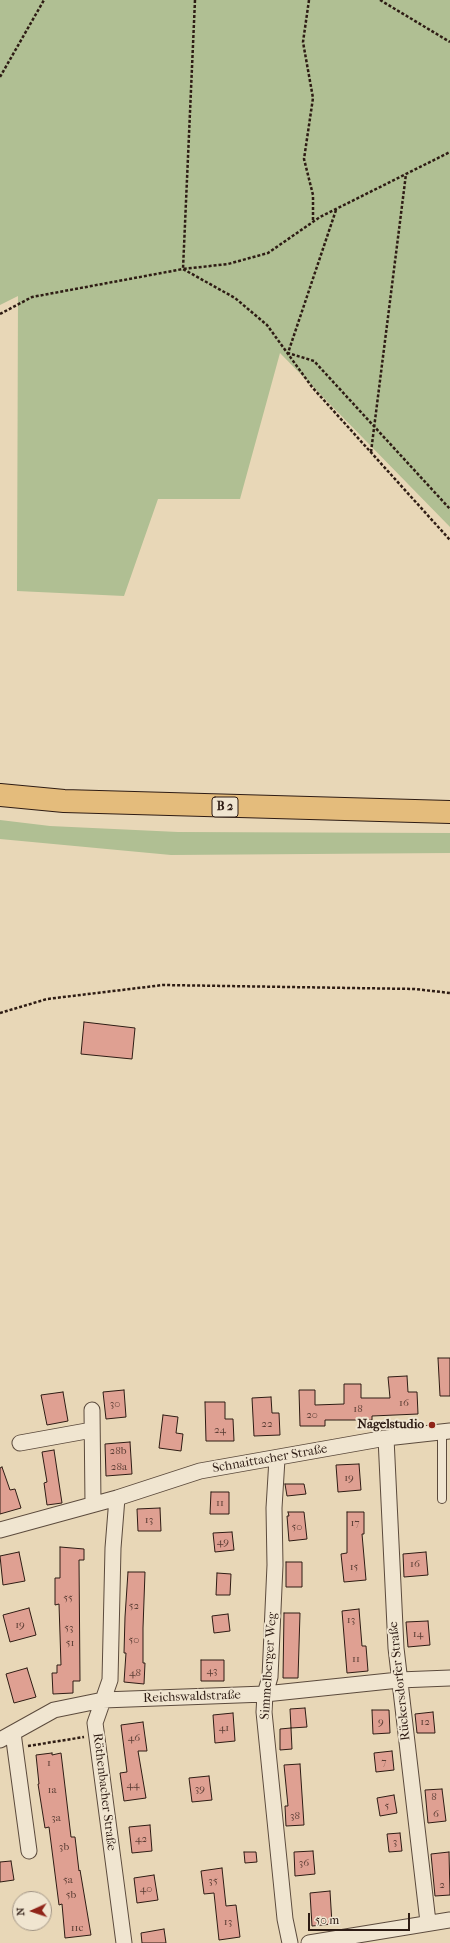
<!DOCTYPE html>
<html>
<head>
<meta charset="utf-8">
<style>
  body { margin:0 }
  #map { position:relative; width:450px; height:1943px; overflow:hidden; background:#e8d7b7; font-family:"IM FELL French Canon",serif }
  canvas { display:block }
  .north { position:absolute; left:12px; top:1891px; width:40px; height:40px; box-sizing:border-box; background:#f0e5d0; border:1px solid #a29585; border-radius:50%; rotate:267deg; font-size:11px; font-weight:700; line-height:16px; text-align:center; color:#2e1c14 }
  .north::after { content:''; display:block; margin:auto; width:14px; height:18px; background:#8f2418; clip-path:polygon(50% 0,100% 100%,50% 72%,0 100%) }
  .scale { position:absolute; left:308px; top:1913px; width:102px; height:18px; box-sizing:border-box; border:2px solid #2e1c14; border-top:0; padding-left:5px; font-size:12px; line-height:14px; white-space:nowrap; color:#2e1c14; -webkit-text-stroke:3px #f0e5d0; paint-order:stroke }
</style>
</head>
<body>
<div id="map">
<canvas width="450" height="1943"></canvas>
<div class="north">N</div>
<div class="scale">50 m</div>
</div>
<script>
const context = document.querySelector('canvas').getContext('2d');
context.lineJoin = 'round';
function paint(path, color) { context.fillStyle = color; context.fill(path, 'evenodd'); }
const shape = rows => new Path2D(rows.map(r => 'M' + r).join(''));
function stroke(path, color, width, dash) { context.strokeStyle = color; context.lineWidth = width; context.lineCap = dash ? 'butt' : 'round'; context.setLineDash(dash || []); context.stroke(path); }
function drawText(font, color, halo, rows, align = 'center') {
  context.font = font + ' "IM FELL French Canon",serif'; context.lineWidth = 4; context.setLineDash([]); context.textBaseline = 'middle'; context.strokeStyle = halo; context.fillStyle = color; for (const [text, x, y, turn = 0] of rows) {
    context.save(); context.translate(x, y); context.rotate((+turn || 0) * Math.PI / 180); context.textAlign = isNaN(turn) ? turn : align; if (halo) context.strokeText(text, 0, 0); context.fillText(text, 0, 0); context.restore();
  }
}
paint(shape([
  [0,0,450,0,450,527,280,353,240,499,158,499,124,596,17,591,18,296,0,305],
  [0,820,50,826,178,832,450,833,450,853,171,855,0,839]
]), '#b0bf93');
const building = shape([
  [84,1022,135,1028,132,1059,81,1054,84,1022],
  [438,1358,450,1358,450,1396,440,1396,438,1358],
  [407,1376,408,1392,417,1392,418,1414,372,1416,372,1420,325,1420,325,1426,300,1426,299,1390,315,1390,315,1405,344,1404,344,1384,361,1384,361,1398,390,1398,388,1377,407,1376],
  [124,1390,126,1417,106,1419,103,1392,124,1390],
  [63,1392,68,1421,47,1425,41,1395,63,1392],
  [271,1397,272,1413,279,1413,280,1435,254,1436,252,1398,271,1397],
  [205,1402,225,1402,225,1419,233,1419,234,1441,206,1441,205,1402],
  [163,1415,178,1417,176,1433,183,1434,181,1451,159,1448,163,1415],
  [130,1442,132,1474,106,1476,105,1444,130,1442],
  [54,1450,62,1503,47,1505,44,1483,47,1482,42,1452,54,1450],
  [359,1464,361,1490,338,1492,336,1465,359,1464],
  [2,1467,10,1490,15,1489,21,1508,0,1514,0,1468,2,1467],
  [285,1484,304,1484,306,1494,287,1496,285,1484],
  [211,1492,229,1492,229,1514,210,1514,211,1492],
  [160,1508,161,1531,138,1531,137,1509,160,1508],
  [288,1512,304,1512,307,1539,289,1541,287,1516,289,1516,288,1512],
  [347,1512,364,1512,364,1534,362,1534,366,1580,344,1582,341,1554,347,1553,347,1512],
  [232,1532,234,1550,215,1552,213,1533,232,1532],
  [60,1547,84,1549,84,1560,79,1560,80,1681,73,1681,73,1693,53,1694,52,1673,57,1673,57,1665,61,1665,59,1604,55,1605,55,1578,60,1578,60,1547],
  [19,1552,25,1581,3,1585,0,1556,19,1552],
  [426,1552,428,1575,404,1577,403,1554,426,1552],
  [286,1562,302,1562,302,1587,286,1587,286,1562],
  [128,1572,145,1572,143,1628,143,1663,145,1663,144,1684,124,1682,126,1653,124,1653,125,1617,128,1572],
  [217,1573,231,1574,230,1595,216,1595,217,1573],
  [29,1608,36,1635,10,1642,3,1615,29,1608],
  [359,1609,362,1646,366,1646,368,1671,347,1673,342,1611,359,1609],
  [284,1613,300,1613,298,1678,283,1678,284,1613],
  [228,1614,230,1631,214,1633,212,1616,228,1614],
  [428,1621,430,1645,408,1647,406,1622,428,1621],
  [201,1660,224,1660,224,1681,201,1681,201,1660],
  [27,1668,36,1697,14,1703,6,1674,27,1668],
  [305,1708,307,1727,291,1728,290,1709,305,1708],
  [372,1710,389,1710,390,1733,373,1734,372,1710],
  [433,1712,435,1733,417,1733,415,1714,433,1712],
  [233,1713,235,1741,215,1743,213,1715,233,1713],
  [143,1722,147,1751,138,1751,146,1798,124,1801,120,1773,127,1772,121,1725,143,1722],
  [291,1728,292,1749,280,1750,280,1729,291,1728],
  [392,1751,394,1770,376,1772,374,1753,392,1751],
  [52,1753,52,1755,61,1753,71,1837,75,1837,79,1871,80,1870,91,1935,65,1938,62,1904,59,1905,49,1827,45,1828,38,1784,39,1784,36,1755,52,1753],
  [300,1764,304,1825,286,1826,285,1806,288,1806,284,1765,300,1764],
  [209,1776,212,1800,192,1802,189,1778,209,1776],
  [442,1789,446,1821,428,1823,425,1790,442,1789],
  [394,1795,397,1813,380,1816,377,1798,394,1795],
  [150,1825,152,1851,132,1853,129,1827,150,1825],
  [400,1833,402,1851,389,1852,387,1834,400,1833],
  [313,1851,315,1874,295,1876,294,1852,313,1851],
  [244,1852,256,1852,257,1862,245,1863,244,1852],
  [449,1852,450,1895,435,1896,431,1854,449,1852],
  [11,1861,14,1880,0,1882,0,1862,11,1861],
  [222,1868,226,1906,236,1905,240,1937,219,1940,214,1893,204,1894,201,1871,222,1868],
  [154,1875,158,1900,137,1903,134,1878,154,1875],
  [330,1891,332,1924,312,1926,310,1893,330,1891],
  [164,1929,166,1943,142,1943,141,1933,164,1929]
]);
paint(building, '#dfa092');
stroke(building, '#2e1c14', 1);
const lane = shape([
  [442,1499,442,1431]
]);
const street = shape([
  [92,1410,93,1504],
  [386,1438,396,1648,428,1922],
  [20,1443,92,1430],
  [277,1459,274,1508,275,1565,270,1677,265,1694,264,1712,285,1919,290,1943],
  [117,1498,113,1548,110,1680,95,1723,124,1943],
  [0,1530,117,1498,200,1471,386,1438,450,1431],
  [13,1733,29,1851],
  [0,1740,54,1710,103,1700,265,1694,399,1680,450,1678],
  [309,1943,450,1920]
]);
const primary = shape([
  [0,795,64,801,450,812]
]);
stroke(lane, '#5c4b3d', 10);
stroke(street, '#5c4b3d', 17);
stroke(primary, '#2e1c14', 24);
stroke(shape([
  [195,0,183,269,228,264,268,253,320,217,450,152],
  [309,0,303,42,313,98,304,159,313,195,313,221],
  [380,0,450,42],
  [0,77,44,0],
  [336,210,288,353,314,361,450,509],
  [0,314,32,297,183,269,235,298,267,325,312,387,450,540],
  [371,452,406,174],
  [0,1013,47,999,163,985,415,989,450,993],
  [28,1746,84,1737]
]), '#2e1c14', 2.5, [3, 2]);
stroke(lane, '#f0e5d0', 8);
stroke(street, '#f0e5d0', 15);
stroke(primary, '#e4bc7c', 22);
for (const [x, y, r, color] of [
  [432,1425,4,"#8f2418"]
]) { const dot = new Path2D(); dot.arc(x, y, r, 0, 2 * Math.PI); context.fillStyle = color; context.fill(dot); stroke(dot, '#f0e5d0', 1.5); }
drawText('11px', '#5a3d34', null, [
  ["16",404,1403],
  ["30",115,1404],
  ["18",358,1409],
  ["20",312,1415],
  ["22",267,1424],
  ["24",220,1430],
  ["28b",118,1451],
  ["28a",119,1467],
  ["19",349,1478],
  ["11",220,1503],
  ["13",149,1520],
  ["17",355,1523],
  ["50",297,1527],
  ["49",223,1542],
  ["16",415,1564],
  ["15",354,1567],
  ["55",68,1598],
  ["52",134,1606],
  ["13",351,1620],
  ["19",20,1625],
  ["53",69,1628],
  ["14",418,1634],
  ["50",134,1640],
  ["51",70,1643],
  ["11",356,1659],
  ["43",212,1671],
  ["48",135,1673],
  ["9",381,1722],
  ["12",425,1722],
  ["41",224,1728],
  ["46",134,1738],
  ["7",384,1762],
  ["1",49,1763],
  ["44",133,1785],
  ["39",200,1789],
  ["1a",52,1790],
  ["8",434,1797],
  ["5",387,1806],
  ["6",436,1814],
  ["38",295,1816],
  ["3a",56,1818],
  ["42",141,1839],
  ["3",395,1842],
  ["3b",64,1847],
  ["36",304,1863],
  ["5a",68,1880],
  ["35",213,1881],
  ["2",442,1885],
  ["40",146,1889],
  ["5b",71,1895],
  ["13",228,1922],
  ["11c",77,1928]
]);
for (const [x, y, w] of [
  [225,807,26]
]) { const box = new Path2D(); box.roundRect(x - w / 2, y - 10, w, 20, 3); context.fillStyle = '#f0e5d0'; context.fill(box); stroke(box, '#2e1c14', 1); }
drawText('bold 12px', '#2e1c14', null, [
  ["B 2",225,807]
]);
drawText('bold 13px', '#2e1c14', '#f0e5d0', [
  ["Nagelstudio",424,1425]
], 'right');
drawText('13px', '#2e1c14', '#f0e5d0', [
  ["Schnaittacher Straße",270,1459,-10],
  ["Simmelberger Weg",269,1666,-86],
  ["Rückersdorfer Straße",400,1681,-96],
  ["Reichswaldstraße",192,1697,-2],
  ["Röthenbacher Straße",104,1792,83]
]);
</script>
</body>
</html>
